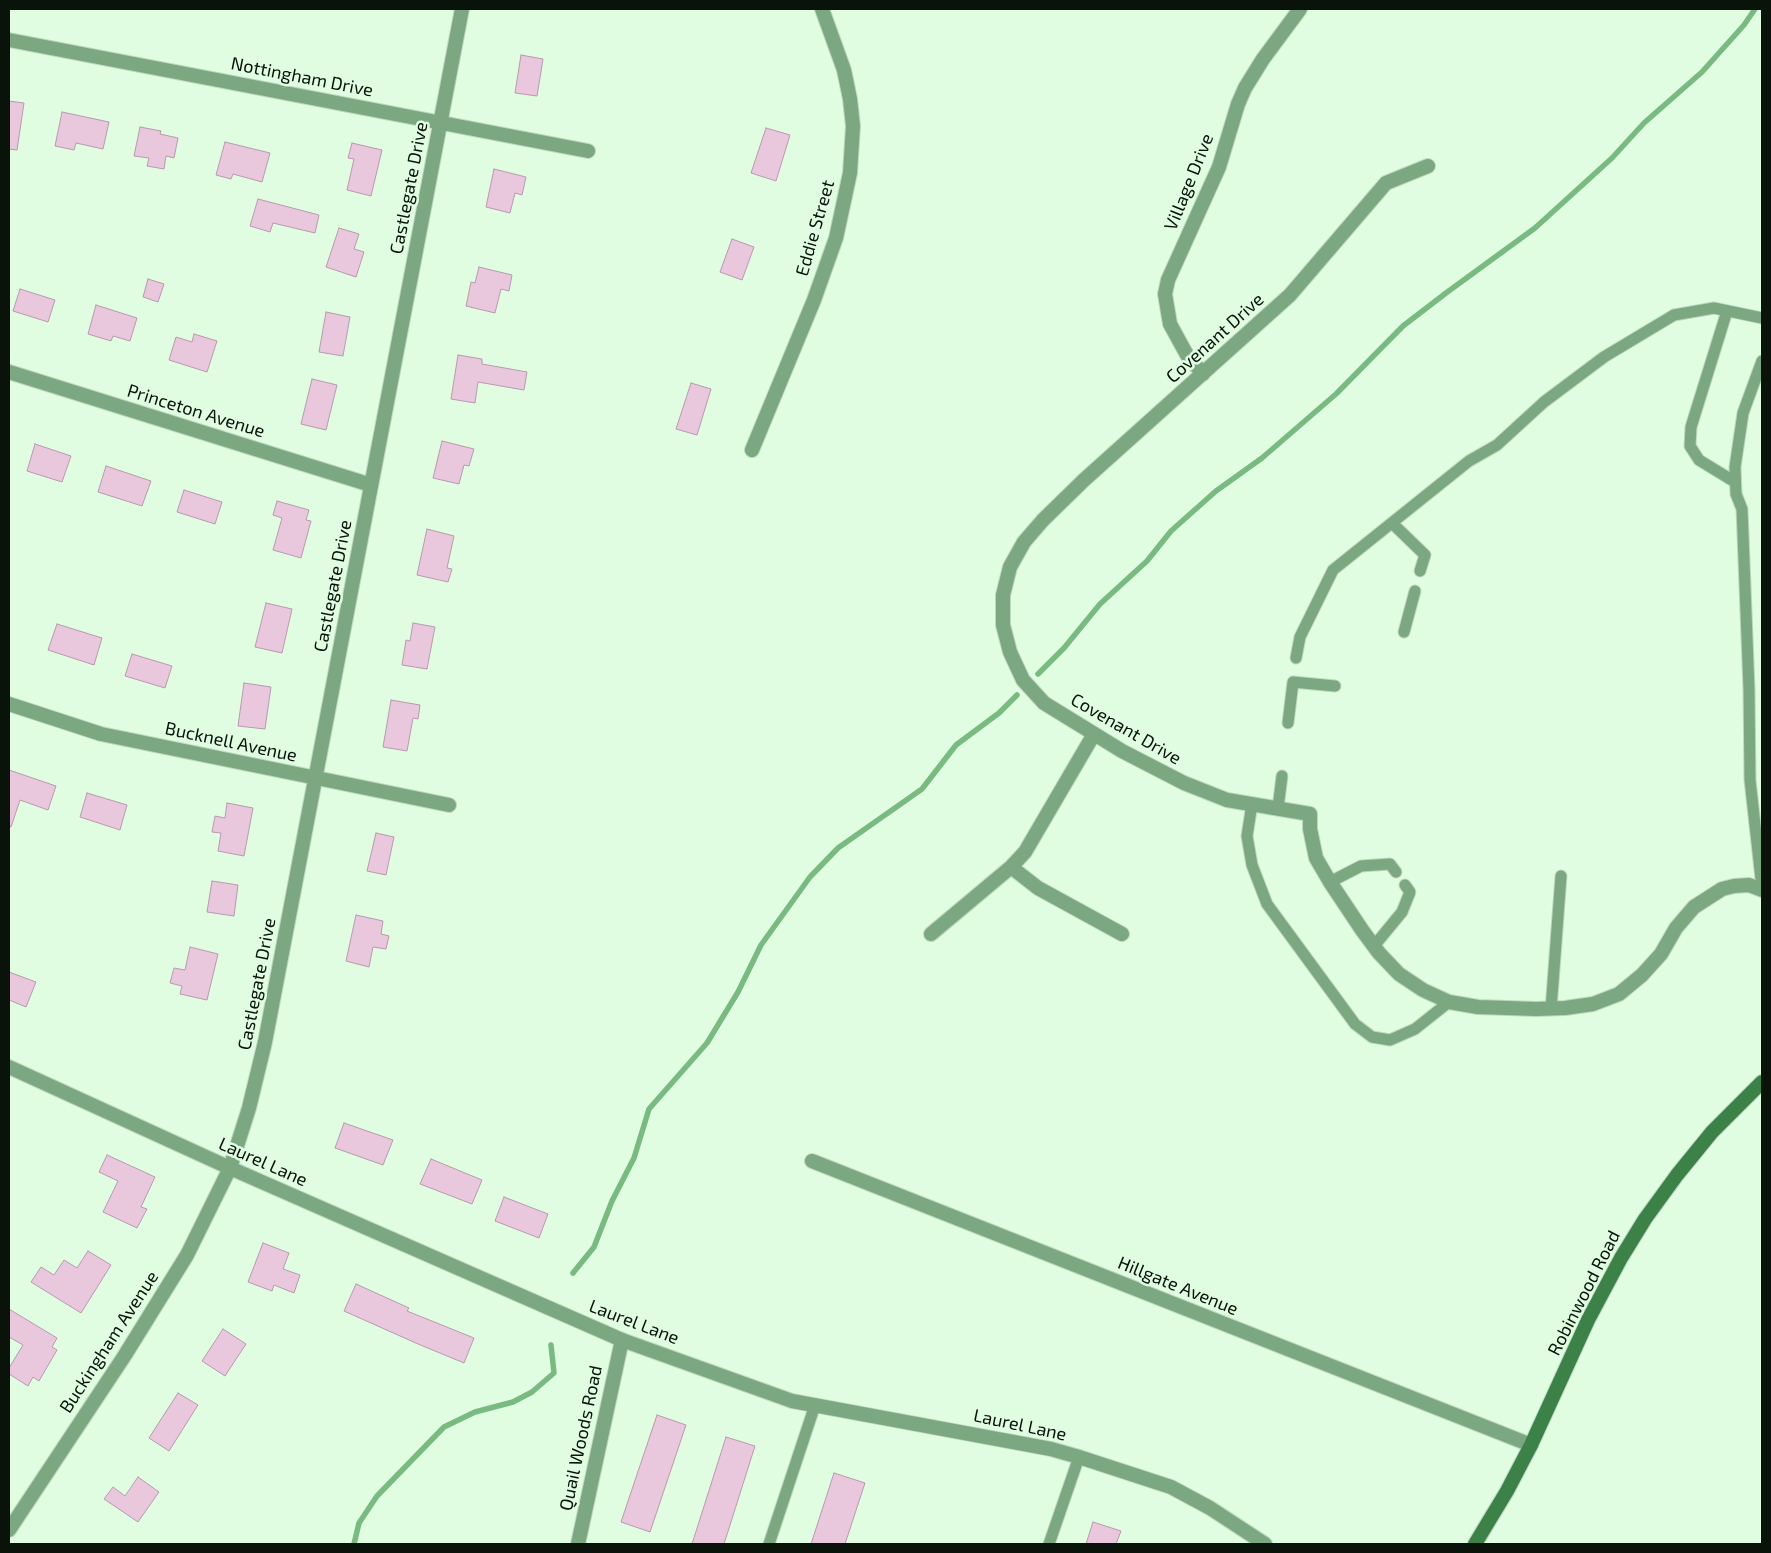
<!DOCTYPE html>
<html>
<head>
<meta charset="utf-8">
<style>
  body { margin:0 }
  #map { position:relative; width:1771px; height:1553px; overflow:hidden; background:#e0fde2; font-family:"Exo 2",sans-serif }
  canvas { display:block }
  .frame { position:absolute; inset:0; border:10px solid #09130a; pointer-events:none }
</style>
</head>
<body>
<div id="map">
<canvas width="1771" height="1553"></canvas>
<div class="frame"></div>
</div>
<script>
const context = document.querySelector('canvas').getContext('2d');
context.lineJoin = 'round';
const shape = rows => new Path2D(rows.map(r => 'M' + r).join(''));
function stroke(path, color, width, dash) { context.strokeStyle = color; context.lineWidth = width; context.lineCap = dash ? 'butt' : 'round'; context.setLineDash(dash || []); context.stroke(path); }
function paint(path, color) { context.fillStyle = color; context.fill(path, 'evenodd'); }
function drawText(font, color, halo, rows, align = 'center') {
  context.font = font + ' "Exo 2",sans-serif'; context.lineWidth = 5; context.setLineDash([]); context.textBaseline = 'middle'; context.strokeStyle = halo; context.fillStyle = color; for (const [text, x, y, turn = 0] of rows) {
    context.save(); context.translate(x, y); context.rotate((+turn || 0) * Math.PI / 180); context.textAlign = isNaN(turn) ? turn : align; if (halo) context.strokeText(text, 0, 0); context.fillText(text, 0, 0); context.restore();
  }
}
stroke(shape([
  [1038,674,1064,648,1100,604,1147,561,1171,531,1216,491,1262,458,1336,394,1403,326,1446,293,1535,228,1612,158,1644,123,1702,72,1744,25,1755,9],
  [573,1273,594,1247,612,1201,634,1158,649,1109,707,1043,738,992,761,945,810,877,838,848,922,789,956,745,999,713,1017,695],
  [354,1544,359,1523,377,1496,444,1427,475,1412,513,1402,532,1392,554,1373,551,1345]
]), '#78ba80', 5.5);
const building = shape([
  [521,55,543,59,537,96,515,93,521,55],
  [9,101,24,103,17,150,9,149,9,101],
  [62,112,109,122,103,149,76,143,74,150,55,146,62,112],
  [140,127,161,131,160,134,178,138,174,158,166,156,164,169,147,166,149,158,134,156,140,127],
  [766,128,790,135,776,181,751,173,766,128],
  [225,142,270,153,262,182,233,174,231,179,216,175,225,142],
  [352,143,382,150,371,196,347,190,354,159,348,158,352,143],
  [494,169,526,177,522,195,515,193,510,213,486,207,494,169],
  [258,199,319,215,315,233,273,223,270,232,250,226,258,199],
  [339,228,359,234,354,249,364,252,356,277,326,267,339,228],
  [732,239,754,247,742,280,720,272,732,239],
  [479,267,512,275,509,291,501,289,495,313,466,306,471,282,475,283,479,267],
  [148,279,164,284,158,302,143,297,148,279],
  [20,289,55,300,48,322,13,311,20,289],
  [96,305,137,318,130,341,113,336,111,341,88,334,96,305],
  [326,312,350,317,343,356,319,352,326,312],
  [194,334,217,341,207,372,169,360,176,337,192,342,194,334],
  [458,355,482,359,482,364,527,372,524,390,478,382,475,403,451,399,458,355],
  [312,379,337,385,326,430,301,424,312,379],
  [691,383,711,389,697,435,676,429,691,383],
  [442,441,474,449,469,466,464,465,459,484,433,478,442,441],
  [35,444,71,456,62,482,27,471,35,444],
  [106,466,151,481,142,506,98,492,106,466],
  [184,490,222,502,215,524,177,512,184,490],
  [277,501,309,510,306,520,311,521,301,558,273,550,282,518,273,515,277,501],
  [427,529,454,536,447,568,452,569,448,582,417,575,427,529],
  [266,603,292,609,282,653,255,647,266,603],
  [413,623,435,627,427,669,402,665,406,640,410,641,413,623],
  [57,624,102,638,94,665,48,650,57,624],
  [132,654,172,666,165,688,125,676,132,654],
  [244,683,271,687,265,729,238,726,244,683],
  [391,700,420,705,418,719,413,718,407,751,383,747,391,700],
  [9,770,56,786,48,810,20,800,11,827,9,827,9,770],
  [87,793,127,805,120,830,80,817,87,793],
  [227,803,253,808,244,856,218,851,221,833,212,832,215,816,225,818,227,803],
  [376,833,394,837,386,875,367,871,376,833],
  [212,881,238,885,234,916,207,912,212,881],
  [356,915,383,921,381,934,389,936,386,949,373,947,369,967,346,961,356,915],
  [190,947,218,954,207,1000,180,994,182,986,170,983,174,968,185,970,190,947],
  [9,972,36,982,26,1007,9,1000,9,972],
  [344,1123,393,1140,383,1165,335,1148,344,1123],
  [107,1155,155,1177,141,1207,147,1209,137,1228,103,1212,118,1181,99,1172,107,1155],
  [431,1159,482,1180,472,1204,420,1184,431,1159],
  [504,1197,548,1214,539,1238,495,1221,504,1197],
  [263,1243,289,1253,283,1269,300,1275,294,1293,274,1285,272,1291,248,1282,263,1243],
  [88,1251,111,1265,81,1313,31,1282,41,1267,54,1275,64,1260,77,1268,88,1251],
  [356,1284,409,1308,407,1311,474,1338,464,1363,418,1344,344,1311,356,1284],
  [9,1309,57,1338,52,1347,57,1350,39,1381,33,1377,28,1386,9,1374,9,1368,23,1345,9,1337,9,1309],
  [223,1329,246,1344,225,1376,202,1361,223,1329],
  [178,1393,198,1405,169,1451,149,1438,178,1393],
  [657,1415,686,1425,650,1532,621,1522,657,1415],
  [726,1437,755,1446,724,1544,692,1544,726,1437],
  [834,1473,865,1483,845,1544,811,1544,834,1473],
  [138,1477,159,1492,138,1522,104,1499,113,1487,125,1496,138,1477],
  [1093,1522,1121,1531,1116,1544,1086,1544,1093,1522]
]);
paint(building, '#e9c8dd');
stroke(building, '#b899ad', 1);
const service = shape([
  [1727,311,1691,427,1690,446,1699,460,1735,482],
  [1762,361,1743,413,1735,467,1736,494,1742,509,1749,689,1750,780,1762,888],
  [1392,523,1425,555,1420,571],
  [1404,632,1415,591],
  [1296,658,1300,637,1333,570,1469,461,1497,445,1544,402,1604,357,1674,315,1714,308,1762,318],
  [1288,723,1293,682,1335,686],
  [1252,804,1247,836,1252,865,1267,904,1355,1024,1372,1037,1390,1040,1415,1029,1449,1002],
  [1278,808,1282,776],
  [1330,882,1361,866,1390,864,1396,872],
  [1374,946,1402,912,1410,892,1405,885],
  [1551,1009,1561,876],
  [769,1544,815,1405],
  [1049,1544,1079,1457]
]);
const minor = shape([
  [9,40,588,151],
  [1428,166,1386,183,1290,295,1084,480,1043,520,1024,542,1010,567,1003,595,1003,625,1010,652,1023,680,1044,703,1122,751,1184,783,1227,800,1310,814,1310,829,1316,858,1330,882,1362,930,1379,953,1399,974,1423,990,1449,1002,1478,1007,1536,1009,1565,1008,1593,1004,1619,994,1642,975,1661,954,1676,928,1694,907,1722,889,1734,886,1749,885,1762,890],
  [9,372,371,485],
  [1203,374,1187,355,1170,324,1165,294,1168,280,1219,167,1238,104,1245,88,1263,59,1300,9],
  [752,450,814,300,836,238,850,173,853,126,850,99,844,70,822,9],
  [9,704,101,734,449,805],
  [1011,867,1038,888,1122,934],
  [931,934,1011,867,1025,852,1094,734],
  [812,1161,1531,1445],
  [9,1530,125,1355,187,1255,230,1168,249,1108,265,1042,462,9],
  [578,1544,622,1340]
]);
const tertiary = shape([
  [9,1067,230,1168,622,1340,792,1401,1051,1449,1079,1457,1171,1487,1210,1508,1265,1544]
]);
const secondary = shape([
  [1475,1544,1507,1491,1531,1445,1588,1320,1621,1258,1645,1219,1677,1175,1712,1132,1762,1082]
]);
stroke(service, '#bed8bf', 13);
stroke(minor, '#bed8bf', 16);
stroke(tertiary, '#bed8bf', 16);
stroke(secondary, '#bed8bf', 16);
stroke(service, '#7ba880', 11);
stroke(minor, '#7ba880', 14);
stroke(tertiary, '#7ba880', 14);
stroke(secondary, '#3c8248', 14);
drawText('18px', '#09130a', '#e0fde2', [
  ["Nottingham Drive",302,77,11],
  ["Village Drive",1189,182,-68],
  ["Castlegate Drive",409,188,-79],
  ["Eddie Street",815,228,-74],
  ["Covenant Drive",1215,338,-42],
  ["Princeton Avenue",196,411,17],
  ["Castlegate Drive",333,586,-79],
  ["Covenant Drive",1126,729,30],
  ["Bucknell Avenue",231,742,12],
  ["Castlegate Drive",257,984,-79],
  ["Laurel Lane",263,1162,24],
  ["Hillgate Avenue",1178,1286,22],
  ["Robinwood Road",1584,1293,-63],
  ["Laurel Lane",634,1322,21],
  ["Buckingham Avenue",109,1342,-57],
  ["Laurel Lane",1020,1425,12],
  ["Quail Woods Road",581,1438,-78]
]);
</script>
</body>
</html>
